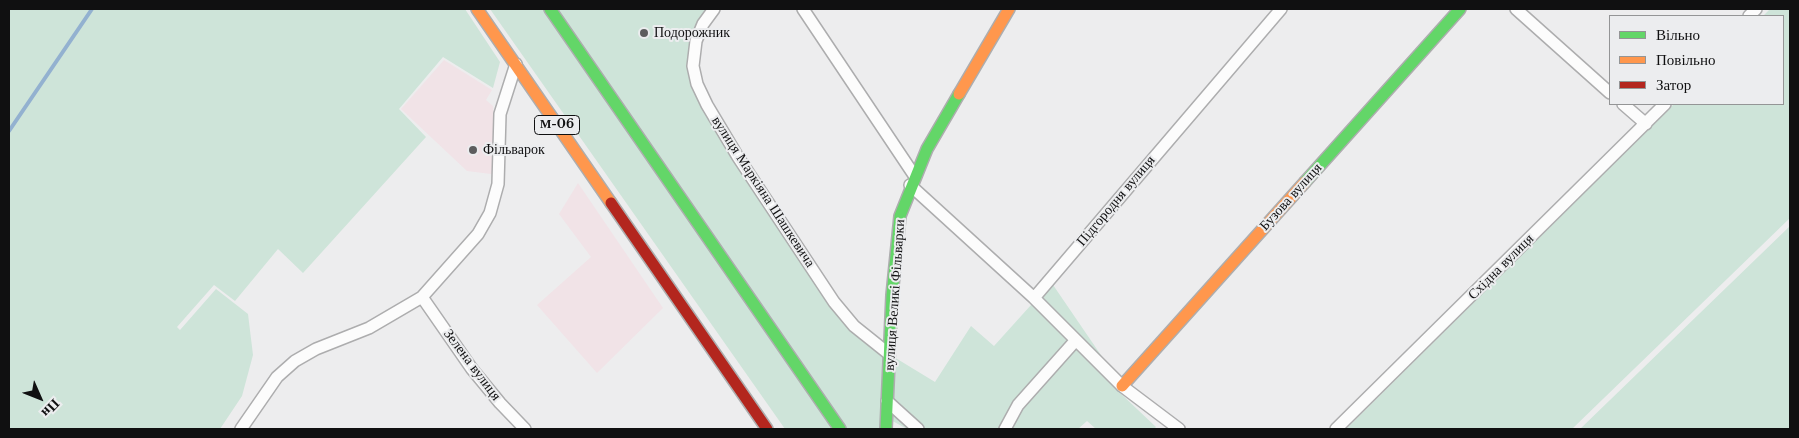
<!DOCTYPE html>
<html>
<head>
<meta charset="utf-8">
<style>
  body { margin:0 }
  #map { position:relative; width:1799px; height:438px; overflow:hidden; background:#ededee; font-family:"Libre Baskerville",serif }
  canvas { display:block }
  .frame { position:absolute; inset:0; border:10px solid #101011; pointer-events:none }
  .legend { position:absolute; left:1609px; top:15px; width:175px; height:90px; box-sizing:border-box; background:#ecedef; border:1px solid #949596; margin:0; padding:6px 9px; list-style:none; font-size:15px; color:#101011 }
  .legend li { display:flex; align-items:center; gap:10px; height:25px }
  .legend b { width:25px; border:1px solid #949596 }
  .north { position:absolute; left:15px; top:373px; width:50px; height:50px; -webkit-text-stroke:4px #ecedef; paint-order:stroke; rotate:134deg; font-size:14px; font-weight:700; line-height:20px; text-align:center; color:#101011 }
  .north::after { content:''; display:block; margin:auto; width:18px; height:22px; background:#101011; clip-path:polygon(50% 0,100% 100%,50% 72%,0 100%) }
</style>
</head>
<body>
<div id="map">
<canvas width="1799" height="438"></canvas>
<div class="frame"></div>
<ul class="legend">
<li><b style="height:6px;background:#63d668"></b>Вільно</li>
<li><b style="height:6px;background:#ff974d"></b>Повільно</li>
<li><b style="height:6px;background:#b3261e"></b>Затор</li>
</ul>
<div class="north">Пн</div>
</div>
<script>
const context = document.querySelector('canvas').getContext('2d');
context.lineJoin = 'round';
function paint(path, color) { context.fillStyle = color; context.fill(path, 'evenodd'); }
const shape = rows => new Path2D(rows.map(r => 'M' + r).join(''));
function stroke(path, color, width, dash) { context.strokeStyle = color; context.lineWidth = width; context.lineCap = dash ? 'butt' : 'round'; context.setLineDash(dash || []); context.stroke(path); }
function drawText(font, color, halo, rows, align = 'center') {
  context.font = font + ' "Libre Baskerville",serif'; context.lineWidth = 4; context.setLineDash([]); context.textBaseline = 'middle'; context.strokeStyle = halo; context.fillStyle = color; for (const [text, x, y, turn = 0] of rows) {
    context.save(); context.translate(x, y); context.rotate((+turn || 0) * Math.PI / 180); context.textAlign = isNaN(turn) ? turn : align; if (halo) context.strokeText(text, 0, 0); context.fillText(text, 0, 0); context.restore();
  }
}
paint(shape([
  [444,60,492,90,486,100,493,106,499,175,467,171,401,109],
  [578,183,663,308,597,373,537,305,591,257,559,214]
]), '#f1e3e7');
paint(shape([
  [9,9,465,9,500,62,493,88,443,57,399,109,426,137,303,273,278,249,235,301,214,285,177,327,180,330,216,289,248,314,253,355,242,396,220,429,9,429],
  [490,9,714,9,696,41,697,84,834,302,889,354,935,382,971,326,994,346,1031,305,1049,279,1122,386,1118,391,1156,427,1154,429,1096,429,1087,421,1078,429,907,429,887,418,886,429,785,429],
  [1770,9,1790,9,1790,218,1572,429,1346,429,1674,104,1783,104,1783,16,1763,16],
  [1790,226,1790,429,1580,429]
]), '#cee4d9');
stroke(shape([
  [9,131,92,9]
]), '#93b1d0', 4);
const street = shape([
  [714,9,703,24,696,41,693,66,697,84,707,105,738,157,834,302,854,326,889,354],
  [803,9,914,175],
  [1516,9,1610,93],
  [1749,16,1756,9],
  [1623,104,1646,124],
  [910,185,1034,298,1122,386,1179,429],
  [422,297,472,369,500,403,525,429],
  [1034,298,1281,9],
  [887,401,918,429],
  [241,429,277,377,295,361,316,349,369,328,422,297,478,234,490,213,498,184,500,114,516,64],
  [1005,429,1018,405,1076,340],
  [1336,429,1665,104]
]);
const fast = shape([
  [550,9,840,429],
  [1305,182,1460,9],
  [886,429,892,295,900,216,927,149,959,94]
]);
const slow = shape([
  [477,9,611,203],
  [959,94,1009,9],
  [1122,386,1305,182]
]);
const jam = shape([
  [611,203,767,429]
]);
stroke(street, '#adadae', 14);
stroke(fast, '#adadae', 14);
stroke(slow, '#adadae', 14);
stroke(jam, '#adadae', 14);
stroke(street, '#fcfcfc', 11);
stroke(fast, '#63d668', 11);
stroke(slow, '#ff974d', 11);
stroke(jam, '#b3261e', 11);
for (const [x, y, r, color] of [
  [644,33,5,"#5d5d5e"],
  [473,150,5,"#5d5d5e"]
]) { const dot = new Path2D(); dot.arc(x, y, r, 0, 2 * Math.PI); context.fillStyle = color; context.fill(dot); stroke(dot, '#ecedef', 2); }
for (const [x, y, w] of [
  [557,125,45]
]) { const box = new Path2D(); box.roundRect(x - w / 2, y - 9.5, w, 19, 4); context.fillStyle = '#ecedef'; context.fill(box); stroke(box, '#101011', 1); }
drawText('bold 12px', '#101011', null, [
  ["М-06",557,125]
]);
drawText('14px', '#101011', '#ecedef', [
  ["Подорожник",654,33],
  ["Фільварок",483,150]
], 'left');
drawText('14px', '#101011', '#ecedef', [
  ["вулиця Маркіяна Шашкевича",763,192,57],
  ["Бузова вулиця",1291,197,-48],
  ["Підгородня вулиця",1116,201,-50],
  ["Східна вулиця",1501,267,-45],
  ["вулиця Великі Фільварки",895,295,-86],
  ["Зелена вулиця",472,365,53]
]);
</script>
</body>
</html>
